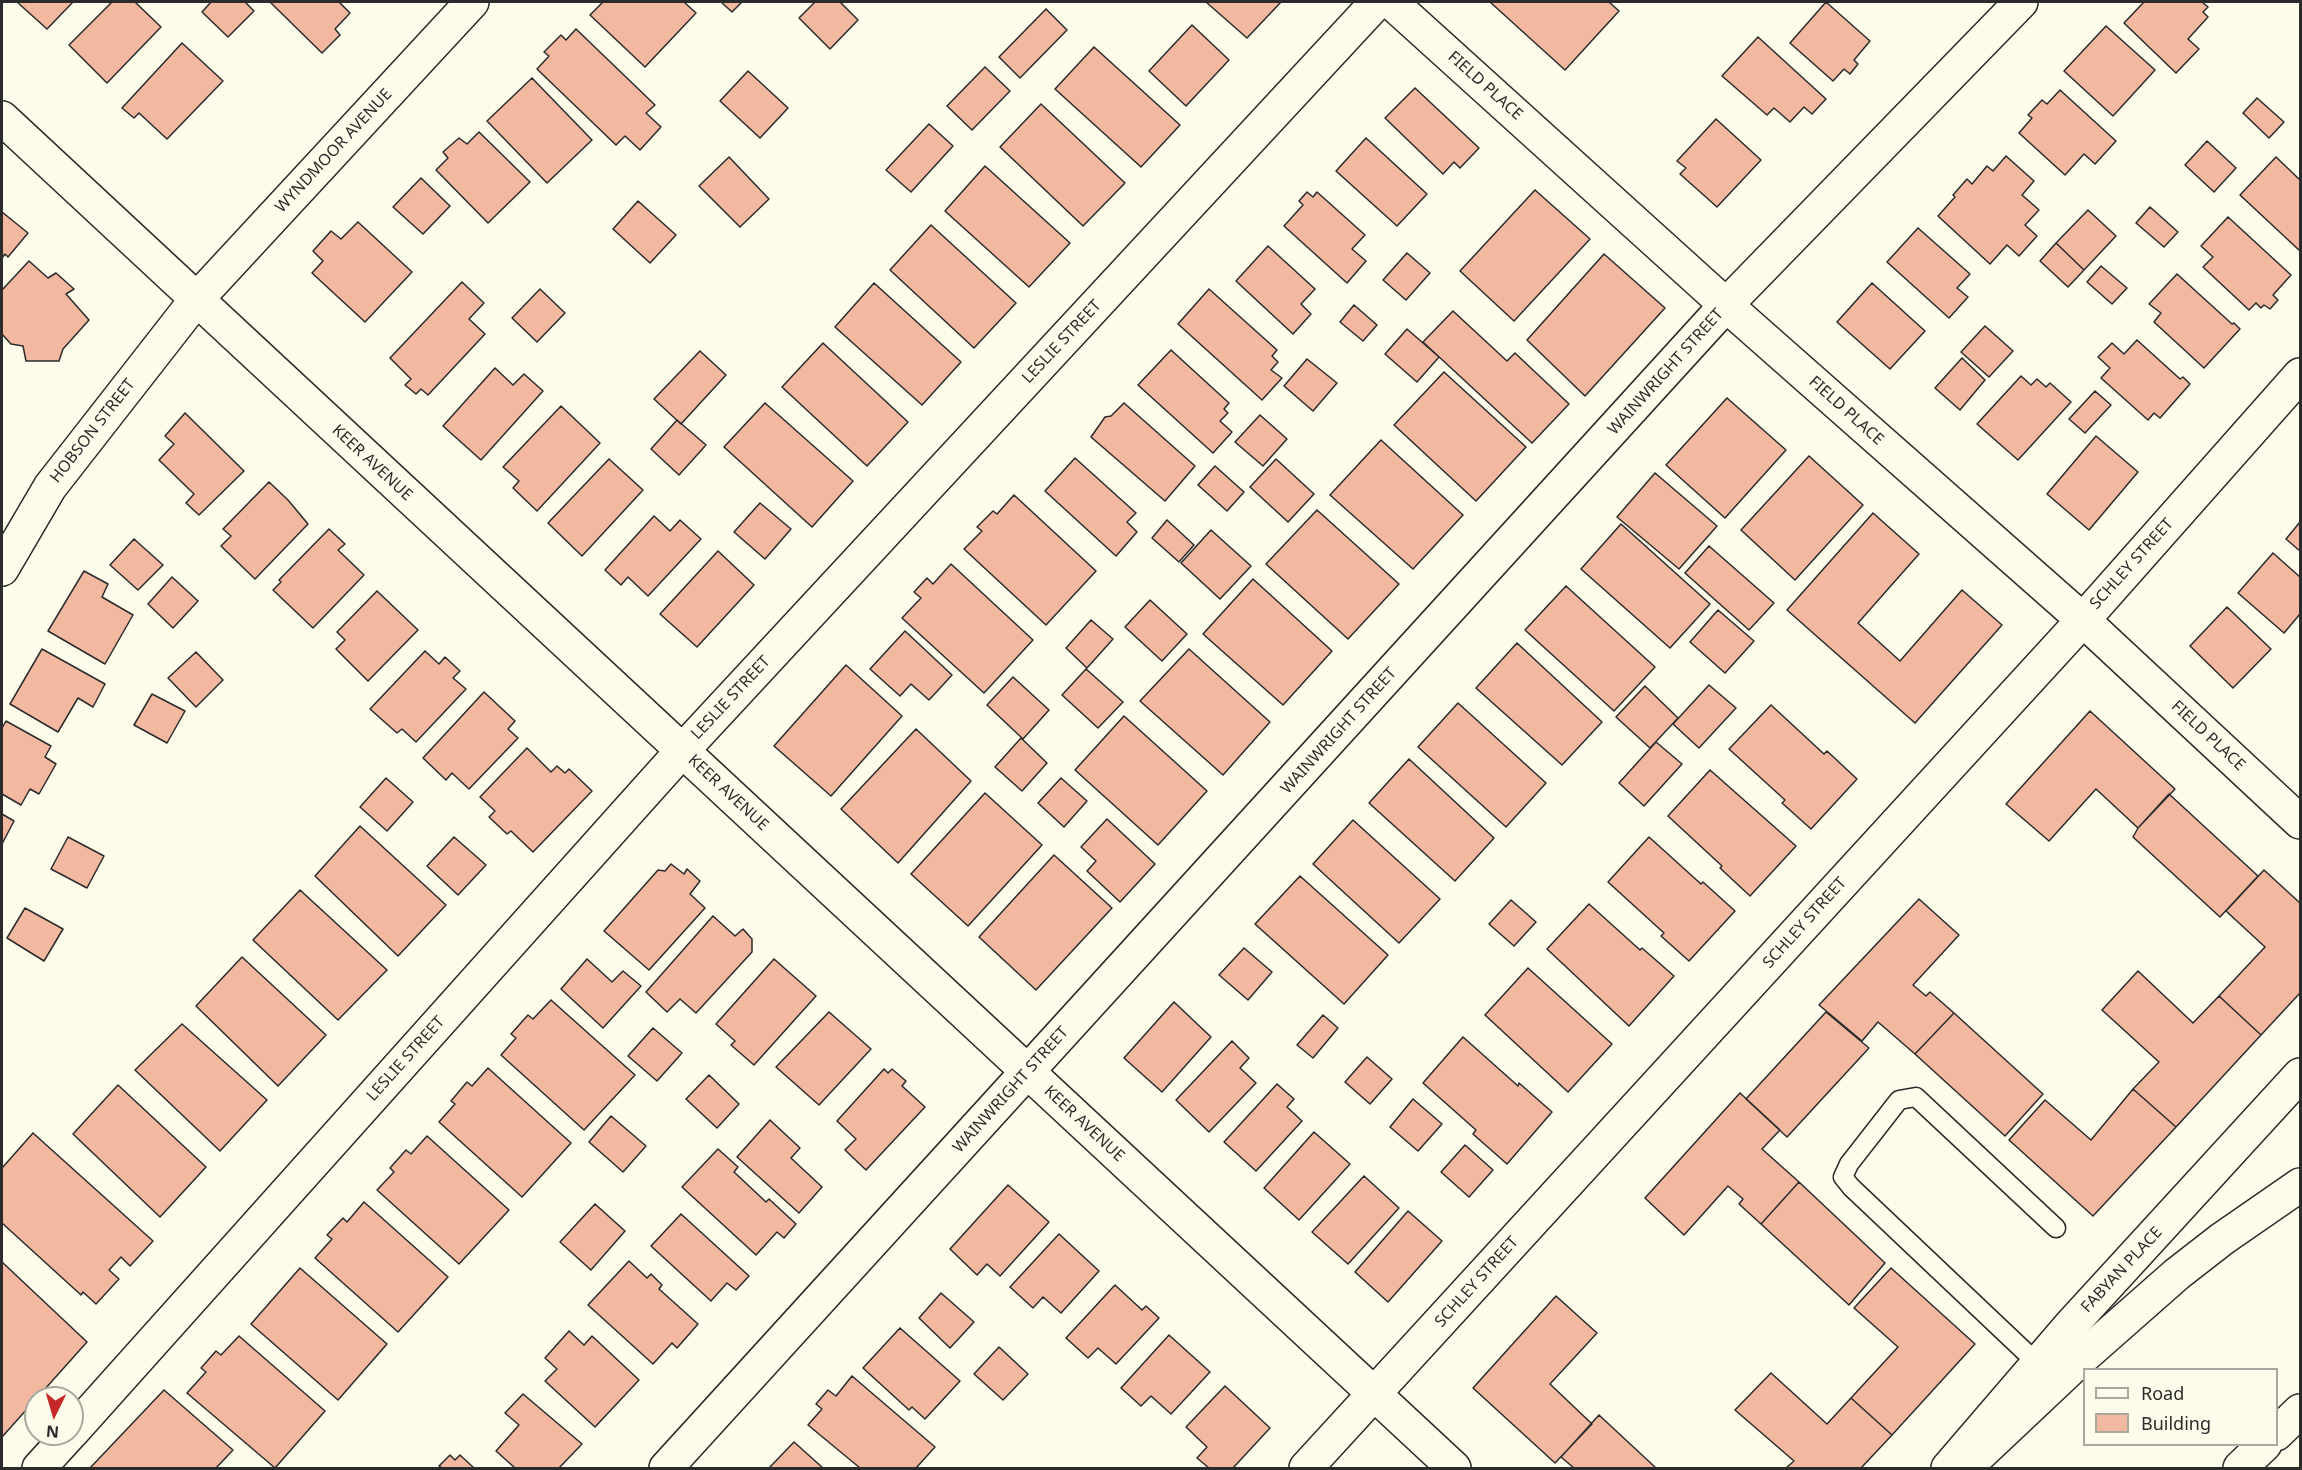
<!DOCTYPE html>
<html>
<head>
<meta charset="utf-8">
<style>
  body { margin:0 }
  #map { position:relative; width:2302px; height:1470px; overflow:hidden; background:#fdfbea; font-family:"Noto Sans",sans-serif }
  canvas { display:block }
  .frame { position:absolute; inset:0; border:3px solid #2b2b2b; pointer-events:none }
  .legend { position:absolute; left:2083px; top:1368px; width:195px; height:78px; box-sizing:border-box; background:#fdfbea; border:2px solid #a9a89e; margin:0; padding:8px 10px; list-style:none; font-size:18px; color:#2b2b2b }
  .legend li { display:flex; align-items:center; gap:12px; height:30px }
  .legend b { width:30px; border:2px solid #a9a89e }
  .north { position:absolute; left:24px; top:1386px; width:60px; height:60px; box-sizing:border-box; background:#fdfbea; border:2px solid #a9a89e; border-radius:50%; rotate:185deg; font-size:16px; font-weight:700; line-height:24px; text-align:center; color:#2b2b2b }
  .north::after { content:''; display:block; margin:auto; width:21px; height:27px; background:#c62828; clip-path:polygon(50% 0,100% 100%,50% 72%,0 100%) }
</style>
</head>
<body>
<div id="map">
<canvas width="2302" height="1470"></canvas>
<div class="frame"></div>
<ul class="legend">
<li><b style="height:8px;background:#fdfbea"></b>Road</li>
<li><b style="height:16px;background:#f2b8a0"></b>Building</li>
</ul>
<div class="north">N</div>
</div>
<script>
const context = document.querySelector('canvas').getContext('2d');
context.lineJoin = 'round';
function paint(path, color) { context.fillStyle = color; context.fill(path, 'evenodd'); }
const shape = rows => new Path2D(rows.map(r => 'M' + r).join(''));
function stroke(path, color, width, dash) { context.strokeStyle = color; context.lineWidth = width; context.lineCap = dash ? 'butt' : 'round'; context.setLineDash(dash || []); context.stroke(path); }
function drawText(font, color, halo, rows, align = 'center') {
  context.font = font + ' "Noto Sans",sans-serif'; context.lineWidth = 4.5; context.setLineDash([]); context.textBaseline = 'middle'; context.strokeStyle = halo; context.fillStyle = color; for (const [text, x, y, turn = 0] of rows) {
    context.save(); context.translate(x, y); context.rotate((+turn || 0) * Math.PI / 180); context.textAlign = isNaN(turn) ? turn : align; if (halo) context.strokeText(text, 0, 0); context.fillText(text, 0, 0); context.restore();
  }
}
const building = shape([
  [17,2,73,2,47,29,17,2],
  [112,2,135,2,161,27,107,83,69,45,112,2],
  [211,2,245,2,254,11,228,37,202,12,211,2],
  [270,2,339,2,350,13,335,29,340,35,322,53,270,2],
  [603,2,684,2,696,13,645,67,590,15,603,2],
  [721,2,742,2,732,12,721,2],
  [815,2,840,2,858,20,830,49,799,18,815,2],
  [1206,2,1281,2,1247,38,1206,2],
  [1490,2,1609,2,1619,11,1565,70,1490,2],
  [1826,2,1870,41,1854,60,1858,64,1850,74,1844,69,1833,81,1790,43,1826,2],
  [2144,2,2202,2,2208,7,2203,12,2208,17,2188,39,2199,49,2176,73,2124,23,2144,2],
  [1046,9,1067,30,1020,78,999,57,1046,9],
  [1192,25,1229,60,1186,106,1149,71,1192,25],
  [2106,26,2155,70,2113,116,2064,71,2106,26],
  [576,29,655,105,646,113,661,127,640,150,625,136,616,145,537,69,549,56,544,52,561,35,566,40,576,29],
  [1758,37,1826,99,1812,114,1804,107,1790,122,1774,108,1767,115,1722,76,1758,37],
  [182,43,223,81,167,139,139,113,134,118,122,108,182,43],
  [1094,47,1180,125,1141,167,1055,89,1094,47],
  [985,67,1010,91,972,130,947,106,985,67],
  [748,71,788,108,760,138,720,101,748,71],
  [532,78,592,140,547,183,487,121,532,78],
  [1415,88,1479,148,1460,168,1454,162,1443,174,1385,118,1415,88],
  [2060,90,2116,141,2095,164,2084,154,2065,175,2019,133,2032,118,2028,115,2042,100,2047,104,2060,90],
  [2257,98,2284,122,2269,138,2243,113,2257,98],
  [1041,104,1125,183,1083,226,1000,147,1041,104],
  [1716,119,1761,160,1717,207,1680,174,1686,168,1677,161,1716,119],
  [929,124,953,146,911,192,886,170,929,124],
  [479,132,530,182,488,223,436,170,448,158,443,152,459,138,467,144,479,132],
  [1366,138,1427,194,1397,226,1336,171,1366,138],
  [2207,141,2236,168,2214,192,2185,165,2207,141],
  [2006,156,2034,181,2022,195,2039,210,2025,225,2037,236,2019,256,2007,245,1990,264,1938,216,1955,197,1953,195,1967,179,1972,184,1987,166,1993,171,2006,156],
  [729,157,769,199,740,227,699,186,729,157],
  [2276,157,2300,180,2300,251,2240,195,2276,157],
  [985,166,1070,243,1029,287,945,211,985,166],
  [421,178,450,206,423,234,393,207,421,178],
  [1535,190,1590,239,1514,321,1460,271,1535,190],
  [1307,192,1313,197,1317,192,1365,235,1352,249,1366,261,1347,283,1284,226,1303,205,1299,201,1307,192],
  [638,201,676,235,650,263,613,229,638,201],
  [2150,207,2178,232,2164,247,2136,223,2150,207],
  [2088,210,2116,236,2084,270,2056,243,2088,210],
  [2,212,28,233,8,257,5,254,2,258,2,212],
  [2228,217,2291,275,2273,295,2278,300,2270,309,2264,305,2261,308,2256,303,2249,310,2203,267,2213,257,2201,246,2228,217],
  [358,222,412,272,365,322,312,273,323,261,313,251,331,231,341,239,358,222],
  [931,225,1016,303,974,348,890,270,931,225],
  [1918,228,1970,274,1957,288,1968,297,1949,318,1887,262,1918,228],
  [2056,243,2084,270,2068,287,2040,261,2056,243],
  [1268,246,1315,289,1301,304,1311,314,1293,334,1236,281,1268,246],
  [1407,253,1430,273,1406,300,1383,280,1407,253],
  [1604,254,1665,308,1585,396,1527,340,1604,254],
  [29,261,48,278,56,273,74,289,66,294,89,320,63,349,59,361,26,361,23,346,11,344,2,334,2,290,29,261],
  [2101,266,2127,288,2112,304,2087,282,2101,266],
  [2177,274,2232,324,2234,323,2240,329,2204,368,2154,322,2161,313,2149,304,2177,274],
  [462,282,484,303,469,319,485,334,428,395,421,389,416,394,405,385,411,379,390,358,462,282],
  [874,283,961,362,922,405,835,327,874,283],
  [1872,283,1925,331,1890,369,1837,322,1872,283],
  [540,289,565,313,537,342,512,318,540,289],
  [1209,289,1277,350,1272,356,1278,362,1271,370,1282,378,1262,400,1178,324,1209,289],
  [1354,305,1377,325,1363,341,1340,322,1354,305],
  [1453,311,1507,361,1515,353,1569,404,1532,443,1423,342,1453,311],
  [1985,326,2013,351,1989,377,1961,352,1985,326],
  [1407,329,1439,357,1417,382,1385,354,1407,329],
  [2137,340,2180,379,2183,377,2190,384,2160,418,2154,413,2148,420,2101,378,2110,368,2098,357,2112,343,2124,354,2137,340],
  [823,343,908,422,867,466,782,387,823,343],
  [1171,350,1229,403,1224,409,1228,413,1220,421,1232,432,1213,453,1138,385,1171,350],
  [700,351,726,375,681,424,654,399,700,351],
  [1962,358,1985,380,1960,410,1935,388,1962,358],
  [1307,359,1337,383,1313,411,1284,386,1307,359],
  [495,368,513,385,524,374,543,391,481,460,443,426,495,368],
  [1444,372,1526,447,1476,501,1394,425,1444,372],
  [2021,376,2031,385,2037,379,2046,387,2050,383,2071,402,2018,460,1977,424,2021,376],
  [2095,391,2111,405,2085,433,2069,419,2095,391],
  [1727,398,1786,450,1725,518,1666,465,1727,398],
  [765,403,853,481,812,527,724,447,765,403],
  [1124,403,1195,466,1165,501,1091,437,1105,417,1111,416,1124,403],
  [561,406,600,443,537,511,513,488,519,481,503,467,561,406],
  [185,413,244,471,199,515,186,503,194,494,159,460,174,444,165,436,185,413],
  [1260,415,1287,439,1263,466,1235,442,1260,415],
  [677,420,706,445,679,475,651,449,677,420],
  [2096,436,2138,472,2089,530,2047,494,2096,436],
  [1381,440,1463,515,1413,569,1330,495,1381,440],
  [1809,456,1863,505,1795,580,1741,530,1809,456],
  [1075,458,1136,513,1127,522,1137,532,1116,556,1045,491,1075,458],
  [609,459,643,490,582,556,548,523,609,459],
  [1276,459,1314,494,1288,522,1250,487,1276,459],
  [1215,466,1244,492,1227,511,1198,485,1215,466],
  [1655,473,1717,526,1679,569,1617,517,1655,473],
  [269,482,288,500,308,524,255,579,221,546,231,536,223,529,269,482],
  [1014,495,1096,571,1046,625,964,549,982,531,977,527,993,511,997,514,1014,495],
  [760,503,791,529,765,559,734,532,760,503],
  [1317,510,1399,584,1348,639,1266,564,1317,510],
  [1873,513,1919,554,1858,623,1900,661,1962,590,2002,625,1915,723,1787,610,1873,513],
  [654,516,670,531,680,520,701,539,648,596,628,577,621,585,605,570,654,516],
  [1167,520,1194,545,1179,562,1152,538,1167,520],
  [2300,522,2300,551,2286,539,2300,522],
  [1621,524,1710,604,1670,648,1581,569,1621,524],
  [329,529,345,544,338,550,364,575,313,628,273,590,281,582,279,580,329,529],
  [1211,530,1251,566,1220,599,1181,563,1211,530],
  [134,539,163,565,138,590,110,565,134,539],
  [1709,546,1774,603,1749,630,1685,573,1709,546],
  [718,551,754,585,697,647,660,614,718,551],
  [2273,553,2300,577,2300,614,2284,633,2238,593,2273,553],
  [951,564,1033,640,984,693,902,618,921,598,914,592,927,578,933,584,951,564],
  [84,571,108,584,102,597,133,615,105,664,48,631,84,571],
  [172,577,198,601,173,628,148,604,172,577],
  [1253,579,1332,651,1283,705,1203,634,1253,579],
  [1566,586,1655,667,1614,711,1525,630,1566,586],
  [377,591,418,630,368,681,336,649,345,640,337,632,377,591],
  [1150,600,1187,634,1162,661,1125,627,1150,600],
  [2227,607,2271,649,2233,688,2190,646,2227,607],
  [1718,610,1754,641,1725,673,1690,642,1718,610],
  [1091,620,1113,639,1087,668,1066,648,1091,620],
  [905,631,952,675,929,700,911,684,900,696,870,669,905,631],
  [1517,643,1602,722,1562,765,1476,688,1517,643],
  [42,649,105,684,93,707,78,698,58,732,10,704,42,649],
  [1189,649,1270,722,1223,775,1140,701,1189,649],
  [425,651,439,664,445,657,460,671,453,678,466,689,416,742,402,729,397,733,370,709,425,651],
  [196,652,223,680,196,707,168,678,196,652],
  [846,665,902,716,831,796,774,746,846,665],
  [1086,669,1123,702,1098,728,1062,695,1086,669],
  [1013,677,1049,710,1023,739,987,705,1013,677],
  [1709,685,1736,708,1699,748,1673,724,1709,685],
  [1645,686,1678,718,1650,748,1616,717,1645,686],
  [484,692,515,721,508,729,518,738,469,789,452,773,446,780,423,758,484,692],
  [152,694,185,711,167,743,134,725,152,694],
  [1458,703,1546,783,1506,827,1418,747,1458,703],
  [1771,705,1824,754,1827,751,1857,779,1811,829,1782,803,1785,800,1729,749,1771,705],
  [2090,711,2175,789,2138,828,2096,789,2049,841,2006,804,2090,711],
  [1124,716,1207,791,1158,845,1075,770,1124,716],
  [6,721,51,746,45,757,56,764,39,794,30,789,21,805,2,794,2,728,6,721],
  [916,729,971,781,898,863,841,809,916,729],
  [1021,738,1047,763,1022,791,995,767,1021,738],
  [1656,742,1682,764,1644,806,1619,783,1656,742],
  [527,748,551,772,557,766,565,773,569,769,592,791,533,852,511,831,507,834,489,817,495,811,480,797,527,748],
  [1409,759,1494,838,1455,881,1369,803,1409,759],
  [1710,770,1796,846,1750,896,1720,868,1722,866,1668,816,1710,770],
  [386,778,413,802,387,831,360,807,386,778],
  [1061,778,1087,801,1064,827,1038,803,1061,778],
  [985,793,1042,845,968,926,911,874,985,793],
  [2169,794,2258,876,2220,917,2133,837,2138,828,2169,794],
  [2,814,14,821,2,844,2,814],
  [1107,819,1155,864,1120,902,1087,871,1096,861,1081,847,1107,819],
  [1353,820,1440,899,1399,943,1313,864,1353,820],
  [360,826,446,905,398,956,315,876,360,826],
  [68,837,104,856,87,888,51,869,68,837],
  [454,837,486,865,458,895,427,866,454,837],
  [1649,837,1701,884,1703,882,1735,911,1689,961,1661,936,1664,933,1608,882,1649,837],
  [1054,855,1112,908,1036,990,979,937,1054,855],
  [671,864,684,874,687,869,700,881,690,894,705,908,649,970,604,931,658,870,665,871,671,864],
  [2264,870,2300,903,2300,993,2261,1035,2219,996,2265,947,2226,911,2264,870],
  [1300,876,1388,955,1344,1004,1255,924,1300,876],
  [300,890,387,970,338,1020,253,940,300,890],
  [1919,899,1959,935,1913,985,1926,996,1930,992,1954,1013,1915,1054,1878,1022,1862,1041,1819,1005,1919,899],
  [1511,900,1536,922,1514,946,1489,924,1511,900],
  [1589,904,1640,950,1642,948,1674,976,1629,1026,1547,949,1589,904],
  [25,908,63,929,44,961,7,938,25,908],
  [713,916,735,936,743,929,752,939,752,952,696,1013,680,999,667,1012,646,992,713,916],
  [1244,948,1272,972,1248,1000,1219,975,1244,948],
  [242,957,326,1035,278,1086,196,1006,242,957],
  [587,959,612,982,623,971,641,986,603,1028,561,989,587,959],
  [774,959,816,996,754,1065,731,1045,735,1041,716,1024,774,959],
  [1528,968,1612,1044,1568,1092,1485,1015,1528,968],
  [2138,971,2193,1023,2219,996,2261,1035,2176,1127,2133,1089,2159,1062,2102,1010,2138,971],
  [551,1000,635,1075,584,1130,501,1055,516,1038,511,1034,528,1015,533,1019,551,1000],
  [1174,1002,1211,1037,1162,1092,1124,1058,1174,1002],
  [829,1012,871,1049,819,1105,776,1067,829,1012],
  [1826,1012,1869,1048,1787,1137,1746,1099,1826,1012],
  [1954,1013,2043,1094,2005,1136,1915,1054,1954,1013],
  [1323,1015,1338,1028,1313,1058,1297,1045,1323,1015],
  [182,1024,267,1100,220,1151,135,1070,182,1024],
  [653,1028,682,1053,657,1081,628,1056,653,1028],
  [1463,1037,1518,1086,1519,1083,1552,1112,1507,1164,1473,1134,1476,1130,1423,1083,1463,1037],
  [1232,1041,1249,1058,1240,1068,1256,1083,1209,1132,1176,1100,1232,1041],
  [1367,1057,1392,1079,1370,1104,1345,1082,1367,1057],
  [488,1068,571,1143,522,1197,439,1122,455,1104,451,1101,467,1082,472,1086,488,1068],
  [884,1069,888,1073,892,1069,906,1081,902,1086,925,1107,866,1170,845,1150,856,1139,837,1121,884,1069],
  [709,1075,739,1104,717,1128,686,1099,709,1075],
  [1277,1084,1294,1099,1287,1107,1302,1121,1256,1171,1224,1142,1277,1084],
  [118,1085,206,1167,160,1217,73,1134,118,1085],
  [2133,1089,2176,1127,2093,1216,2009,1140,2045,1100,2091,1140,2133,1089],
  [1740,1093,1780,1130,1762,1149,1799,1182,1761,1224,1739,1204,1743,1199,1728,1186,1684,1235,1645,1198,1740,1093],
  [1413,1099,1442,1124,1418,1151,1390,1127,1413,1099],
  [611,1116,646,1146,623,1172,589,1142,611,1116],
  [770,1120,800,1148,791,1158,822,1187,799,1213,737,1157,770,1120],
  [1314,1132,1350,1164,1299,1220,1264,1188,1314,1132],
  [33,1133,153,1241,130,1266,121,1257,109,1270,119,1279,96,1304,83,1292,81,1295,2,1223,2,1168,33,1133],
  [427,1136,509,1210,459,1264,377,1190,394,1172,390,1168,406,1150,411,1154,427,1136],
  [1465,1145,1493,1170,1469,1197,1441,1172,1465,1145],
  [718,1149,738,1167,734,1172,766,1202,769,1199,796,1224,784,1238,777,1232,756,1255,682,1187,718,1149],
  [1364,1176,1399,1208,1348,1264,1312,1232,1364,1176],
  [1799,1182,1885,1263,1849,1305,1761,1224,1799,1182],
  [1008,1185,1049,1222,1000,1276,987,1264,977,1275,950,1249,1008,1185],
  [364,1202,448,1277,398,1332,315,1258,332,1239,327,1235,343,1218,347,1222,364,1202],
  [595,1204,625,1231,591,1270,560,1242,595,1204],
  [1408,1211,1442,1241,1388,1302,1355,1272,1408,1211],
  [681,1214,749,1276,736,1290,727,1283,711,1301,651,1246,681,1214],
  [1059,1234,1099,1271,1061,1313,1043,1297,1033,1308,1010,1287,1059,1234],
  [629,1261,647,1278,651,1274,662,1285,659,1289,698,1324,677,1348,672,1343,653,1364,588,1305,629,1261],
  [2,1262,87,1342,2,1437,2,1262],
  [300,1268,387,1344,338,1400,251,1324,300,1268],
  [1891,1268,1975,1344,1892,1435,1851,1398,1898,1347,1854,1308,1891,1268],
  [1115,1285,1142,1310,1146,1306,1159,1318,1116,1364,1098,1348,1088,1358,1066,1338,1115,1285],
  [941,1293,974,1322,950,1348,919,1318,941,1293],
  [1556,1296,1597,1333,1550,1384,1592,1424,1555,1463,1473,1388,1556,1296],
  [900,1328,960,1381,925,1419,912,1407,909,1410,863,1368,900,1328],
  [569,1331,584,1345,592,1336,639,1380,595,1427,545,1381,557,1369,545,1358,569,1331],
  [1169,1335,1210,1372,1171,1414,1151,1396,1141,1406,1121,1388,1169,1335],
  [239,1336,325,1411,275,1468,187,1393,206,1372,201,1368,216,1351,221,1355,239,1336],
  [999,1347,1028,1374,1003,1400,974,1374,999,1347],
  [1771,1373,1827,1424,1851,1398,1892,1435,1861,1468,1786,1468,1794,1461,1735,1410,1771,1373],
  [852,1376,935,1447,916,1468,860,1468,808,1425,822,1409,816,1404,828,1390,836,1396,852,1376],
  [1225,1386,1270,1428,1233,1468,1209,1468,1197,1458,1207,1447,1186,1427,1225,1386],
  [164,1390,233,1450,216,1468,90,1468,164,1390],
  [523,1394,582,1444,559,1468,515,1468,496,1451,519,1425,505,1413,523,1394],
  [1599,1415,1656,1468,1574,1468,1561,1457,1599,1415],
  [794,1442,823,1468,769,1468,794,1442],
  [450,1455,455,1460,460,1455,474,1468,442,1468,439,1466,450,1455]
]);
paint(building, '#f2b8a0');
stroke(building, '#2b2b2b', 1.5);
const lane = shape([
  [2037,1363,1851,1187,1843,1177,1849,1164,1899,1100,1916,1097,2056,1228]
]);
const street = shape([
  [1391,2,1726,305,2083,620,2300,822],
  [2,118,1454,1468],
  [2,569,50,487,196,300,472,2],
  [72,1432,682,751,1377,2],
  [39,1468,70,1434],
  [666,1468,1726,305,2021,2],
  [1306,1468,2083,620,2300,375]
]);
const secondary = shape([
  [1948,1468,2070,1326,2300,1075]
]);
const highway = shape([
  [2276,1434,2300,1411],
  [1965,1468,2085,1355,2177,1274,2222,1239,2300,1185],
  [2240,1468,2265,1444]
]);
stroke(lane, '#2b2b2b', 21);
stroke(street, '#2b2b2b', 36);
stroke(secondary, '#2b2b2b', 36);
stroke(highway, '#2b2b2b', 36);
stroke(lane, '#fdfbea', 18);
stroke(street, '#fdfbea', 33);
stroke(secondary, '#fdfbea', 33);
stroke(highway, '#fdfbea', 33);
drawText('16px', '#2b2b2b', '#fdfbea', [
  ["FIELD PLACE",1485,86,42],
  ["WYNDMOOR AVENUE",334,151,-47],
  ["LESLIE STREET",1062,342,-47],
  ["WAINWRIGHT STREET",1666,372,-48],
  ["FIELD PLACE",1846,411,42],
  ["HOBSON STREET",93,431,-52],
  ["KEER AVENUE",372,463,43],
  ["SCHLEY STREET",2132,564,-48],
  ["LESLIE STREET",731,698,-47],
  ["WAINWRIGHT STREET",1339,731,-48],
  ["FIELD PLACE",2208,736,43],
  ["KEER AVENUE",728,793,43],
  ["SCHLEY STREET",1805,923,-48],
  ["LESLIE STREET",406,1059,-48],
  ["WAINWRIGHT STREET",1011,1090,-48],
  ["KEER AVENUE",1084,1124,43],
  ["FABYAN PLACE",2122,1270,-47],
  ["SCHLEY STREET",1477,1282,-48]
]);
</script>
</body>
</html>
